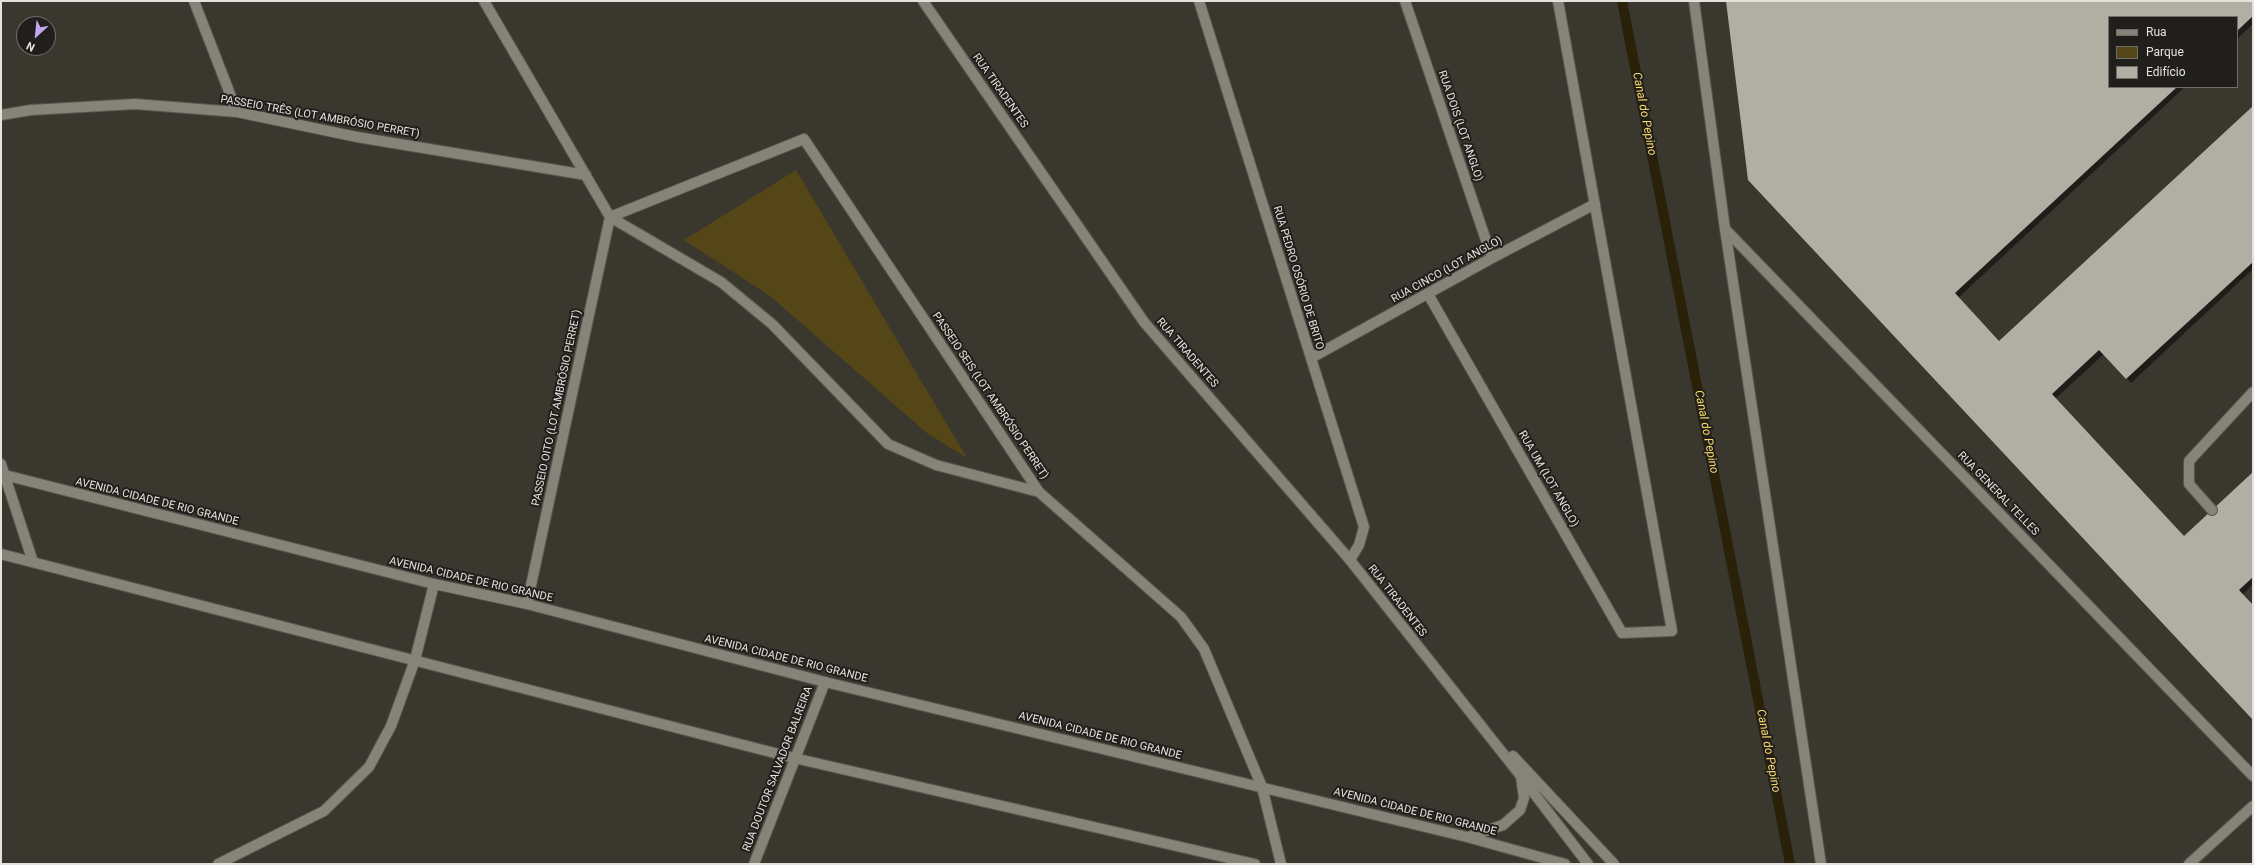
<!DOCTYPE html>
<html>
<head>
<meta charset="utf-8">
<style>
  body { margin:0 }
  #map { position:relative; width:2254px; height:865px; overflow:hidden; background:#3a372f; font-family:Roboto,sans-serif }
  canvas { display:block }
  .frame { position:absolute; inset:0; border:2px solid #e4e2dd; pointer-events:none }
  .legend { position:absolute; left:2108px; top:16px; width:130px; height:72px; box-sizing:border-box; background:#201f1b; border:1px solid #6e6d69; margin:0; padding:5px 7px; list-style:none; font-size:12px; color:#e4e2dd }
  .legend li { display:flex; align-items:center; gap:8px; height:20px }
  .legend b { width:20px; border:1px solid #6e6d69 }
  .north { position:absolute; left:16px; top:16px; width:40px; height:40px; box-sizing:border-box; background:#201f1b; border:1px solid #6e6d69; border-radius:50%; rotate:207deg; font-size:11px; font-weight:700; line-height:16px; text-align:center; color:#e4e2dd }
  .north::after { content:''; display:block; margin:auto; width:14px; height:18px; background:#c5a7f1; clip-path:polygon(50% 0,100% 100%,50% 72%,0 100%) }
</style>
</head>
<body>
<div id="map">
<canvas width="2254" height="865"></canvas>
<div class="frame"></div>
<ul class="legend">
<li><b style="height:5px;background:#868379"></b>Rua</li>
<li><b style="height:11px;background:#544616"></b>Parque</li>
<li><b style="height:11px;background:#b1aea3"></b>Edifício</li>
</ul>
<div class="north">N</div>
</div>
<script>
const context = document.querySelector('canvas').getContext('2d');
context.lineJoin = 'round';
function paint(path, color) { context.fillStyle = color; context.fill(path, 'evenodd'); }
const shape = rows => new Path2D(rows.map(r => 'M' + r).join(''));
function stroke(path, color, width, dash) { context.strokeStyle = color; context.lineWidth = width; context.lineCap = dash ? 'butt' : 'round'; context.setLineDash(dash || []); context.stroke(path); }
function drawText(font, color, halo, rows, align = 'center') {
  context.font = font + ' Roboto,sans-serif'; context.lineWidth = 4; context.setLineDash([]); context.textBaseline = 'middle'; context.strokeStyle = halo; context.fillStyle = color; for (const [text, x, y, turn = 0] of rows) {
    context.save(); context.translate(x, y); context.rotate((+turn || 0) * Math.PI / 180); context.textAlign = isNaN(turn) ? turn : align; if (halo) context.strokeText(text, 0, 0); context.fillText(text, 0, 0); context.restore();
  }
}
paint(shape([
  [796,170,967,458,928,434,770,296,684,240]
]), '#544616');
paint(shape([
  [1727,1,2253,1,2253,24,2237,39,2237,17,2109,17,2109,87,2185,87,1958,298,1999,342,2253,107,2253,269,2131,383,2104,354,2055,399,2184,537,2253,473,2253,584,2242,595,2253,606,2253,719]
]), '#0007');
stroke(shape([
  [1622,1,1790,864]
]), '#2a2208', 10);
paint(shape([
  [1726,1,2253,1,2253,16,2237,31,2237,17,2109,17,2109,87,2177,87,1955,293,1999,341,2253,106,2253,262,2126,379,2099,350,2052,394,2184,536,2253,472,2253,577,2239,590,2253,605,2253,720,1748,180]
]), '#b1aea3');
const service = shape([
  [2212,510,2189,484,2189,461,2253,392]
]);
const minor = shape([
  [194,1,237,112],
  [484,1,610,217,721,282,772,324,888,444,936,465,1039,492],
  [1199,1,1364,527,1359,545,1350,560],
  [1405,1,1492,258],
  [1694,1,1725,229,1821,864],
  [1,115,31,110,135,104,237,112,357,137,586,175],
  [610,217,804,139,1039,492,1181,617,1204,649,1262,787,1281,864],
  [1725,229,2253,776],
  [1428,294,1622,633,1672,631,1558,1],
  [1311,358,1492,258,1595,204],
  [1,464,33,562],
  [527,604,610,217],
  [218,864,324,811,369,767,391,726,415,660,434,584],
  [754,864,825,682]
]);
const tertiary = shape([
  [923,1,1144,322,1350,560,1520,775,1588,864],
  [1,474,434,584,527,604,825,682,1467,837,1565,864],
  [1,554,794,758,1255,864],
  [1513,756,1614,864],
  [1468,837,1503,825,1520,810,1524,798,1521,777]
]);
const secondary = shape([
  [2189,864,2253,806]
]);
stroke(service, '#58564e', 12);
stroke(minor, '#58564e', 12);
stroke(tertiary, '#58564e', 12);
stroke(secondary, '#58564e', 12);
stroke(service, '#868379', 10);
stroke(minor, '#868379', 10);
stroke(tertiary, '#868379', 10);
stroke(secondary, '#868379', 10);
drawText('11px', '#e4e2dd', '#201f1b', [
  ["RUA TIRADENTES",1000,91,55],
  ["PASSEIO TRÊS (LOT AMBRÓSIO PERRET)",320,117,10],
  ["RUA DOIS (LOT ANGLO)",1460,126,71],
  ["RUA CINCO (LOT ANGLO)",1447,270,-29],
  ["RUA PEDRO OSÓRIO DE BRITO",1298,278,73],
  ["RUA TIRADENTES",1187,353,49],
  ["PASSEIO SEIS (LOT AMBRÓSIO PERRET)",990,396,56],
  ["PASSEIO OITO (LOT AMBRÓSIO PERRET)",557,408,-78],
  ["RUA UM (LOT ANGLO)",1548,479,60],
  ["RUA GENERAL TELLES",1998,494,46],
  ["AVENIDA CIDADE DE RIO GRANDE",157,502,14],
  ["AVENIDA CIDADE DE RIO GRANDE",471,580,13],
  ["RUA TIRADENTES",1397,601,52],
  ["AVENIDA CIDADE DE RIO GRANDE",786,659,14],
  ["AVENIDA CIDADE DE RIO GRANDE",1100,736,14],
  ["RUA DOUTOR SALVADOR BALREIRA",778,769,-69],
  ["AVENIDA CIDADE DE RIO GRANDE",1415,812,14]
]);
drawText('italic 12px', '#fbd96b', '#201f1b', [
  ["Canal do Pepino",1644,114,79],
  ["Canal do Pepino",1706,432,79],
  ["Canal do Pepino",1768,751,79]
]);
</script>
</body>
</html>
